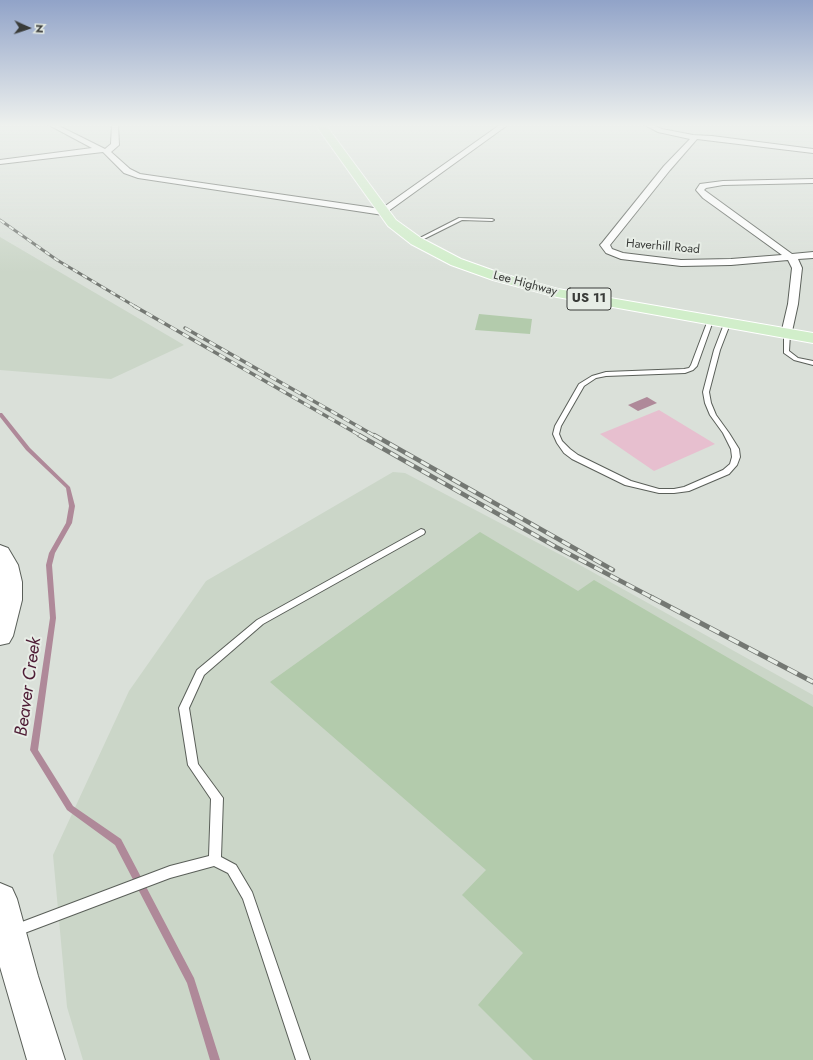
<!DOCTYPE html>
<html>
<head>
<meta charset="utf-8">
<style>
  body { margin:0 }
  #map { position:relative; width:813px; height:1060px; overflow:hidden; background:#dae0d9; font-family:Jost,sans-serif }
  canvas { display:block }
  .north { position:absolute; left:8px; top:8px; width:40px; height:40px; -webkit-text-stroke:3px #e7ede6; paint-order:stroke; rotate:93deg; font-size:11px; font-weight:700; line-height:16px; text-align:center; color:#393b38 }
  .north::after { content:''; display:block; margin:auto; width:14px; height:18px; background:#393b38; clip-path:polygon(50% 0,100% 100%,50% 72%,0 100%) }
</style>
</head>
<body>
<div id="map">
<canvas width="813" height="1060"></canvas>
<div class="north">N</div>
</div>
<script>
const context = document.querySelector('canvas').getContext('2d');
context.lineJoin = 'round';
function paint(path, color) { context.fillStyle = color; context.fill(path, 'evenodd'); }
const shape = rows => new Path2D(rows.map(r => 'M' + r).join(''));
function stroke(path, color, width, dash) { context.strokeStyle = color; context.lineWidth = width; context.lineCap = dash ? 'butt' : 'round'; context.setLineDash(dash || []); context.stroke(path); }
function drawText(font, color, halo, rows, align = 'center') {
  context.font = font + ' Jost,sans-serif'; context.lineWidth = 4; context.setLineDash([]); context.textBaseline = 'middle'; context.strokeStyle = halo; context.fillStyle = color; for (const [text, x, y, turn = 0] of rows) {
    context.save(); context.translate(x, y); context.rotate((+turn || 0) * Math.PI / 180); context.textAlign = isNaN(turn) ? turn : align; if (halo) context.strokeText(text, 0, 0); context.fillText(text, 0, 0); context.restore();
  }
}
paint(shape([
  [0,237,184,345,111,379,0,370],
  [393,472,405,473,578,564,813,695,813,1060,83,1060,67,1007,53,855,129,691,206,581]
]), '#cbd6c8');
paint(shape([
  [659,410,715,444,654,471,600,434]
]), '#e7bfcf');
paint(shape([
  [647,397,657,403,638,411,628,405]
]), '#af8999');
paint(shape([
  [0,413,2,413,30,448,70,487,75,506,72,523,55,553,52,565,56,618,38,750,73,806,121,839,194,978,220,1060,210,1060,187,983,115,845,67,810,30,750,50,618,46,565,49,553,66,523,69,506,66,488,26,450,0,417,0,413]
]), '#af8999');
paint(shape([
  [479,314,532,319,530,334,475,330],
  [480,532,578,591,594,580,813,707,813,1060,533,1060,478,1005,523,953,462,895,486,870,270,682]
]), '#b3cbac');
const lane = shape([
  [459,218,492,219,494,220,492,221,462,220,418,242,414,241,459,218],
  [708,320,713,321,697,366,693,370,685,373,606,376,596,378,584,386,561,426,559,434,562,441,570,449,578,455,631,481,659,489,674,489,684,487,723,470,730,464,732,457,731,449,723,433,710,415,705,403,703,392,714,350,724,324,727,322,730,324,720,350,709,392,711,403,716,415,729,433,739,449,740,457,737,465,729,474,689,491,674,493,659,493,625,485,572,459,564,453,557,443,553,434,555,426,579,384,592,376,606,372,684,369,689,368,691,365,708,320],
  [787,332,790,334,789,351,798,358,813,361,813,365,794,360,784,353,784,334,787,332],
  [421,529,424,530,425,532,424,534,263,624,204,675,189,708,198,764,223,798,221,857,236,865,252,892,310,1060,296,1060,243,899,228,873,214,866,170,878,14,937,10,935,8,931,10,927,14,925,170,866,209,856,211,799,188,765,179,708,197,670,257,620,421,529]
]);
const street = shape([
  [47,124,55,124,105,149,111,144,112,124,118,124,119,145,111,152,130,169,140,174,381,209,501,124,509,124,383,215,138,178,124,173,103,152,0,164,0,160,92,148,47,124],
  [643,124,651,124,662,129,693,135,712,136,813,149,813,153,697,139,670,170,610,245,612,249,623,253,681,260,731,259,782,255,703,198,696,190,700,184,723,181,813,179,813,183,723,185,706,188,704,190,792,254,813,252,813,258,798,259,802,268,798,304,791,336,787,337,783,336,781,334,788,304,792,268,788,260,731,265,681,266,621,259,606,253,600,245,602,243,664,166,690,139,658,132,643,124]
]);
const secondary = shape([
  [0,545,8,548,18,565,22,582,22,600,13,636,9,643,0,645,0,545],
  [0,883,12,888,17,899,38,976,65,1060,27,1060,0,967,0,883]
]);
const primary = shape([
  [315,124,325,124,396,220,421,238,461,259,503,274,558,289,813,333,813,343,557,297,493,280,451,265,411,244,388,226,315,124]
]);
stroke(lane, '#5a5f59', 2);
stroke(street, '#5a5f59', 2);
stroke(secondary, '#5a5f59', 2);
stroke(primary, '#fff', 2);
paint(lane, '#fff');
paint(street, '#fff');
paint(secondary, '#fff');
paint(primary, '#d1eeca');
const railFar3 = shape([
  [0,220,57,260,136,307]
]);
const railFar2 = shape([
  [134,306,361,436],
  [185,328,375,436]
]);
const railFar1 = shape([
  [359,435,556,547,653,598],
  [374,435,613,570]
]);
const rail = shape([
  [651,597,813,682]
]);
stroke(railFar3, '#747873', 3);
stroke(railFar2, '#747873', 3.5);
stroke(railFar1, '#747873', 4.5);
stroke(rail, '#747873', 5);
stroke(railFar3, '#e7ede6', 2, [5.5]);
stroke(railFar2, '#e7ede6', 2.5, [7]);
stroke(railFar1, '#e7ede6', 3, [9]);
stroke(rail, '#e7ede6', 3.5, [11]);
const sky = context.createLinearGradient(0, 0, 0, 272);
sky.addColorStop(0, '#91a3c8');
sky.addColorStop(0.46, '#eef1ee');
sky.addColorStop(1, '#eef1ee00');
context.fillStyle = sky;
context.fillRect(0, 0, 813, 272);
drawText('12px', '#393b38', '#e7ede6', [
  ["Haverhill Road",663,247,5],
  ["Lee Highway",525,284,15]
]);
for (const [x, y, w] of [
  [589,299,44]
]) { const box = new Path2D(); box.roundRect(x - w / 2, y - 11, w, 22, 3); context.fillStyle = '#e7ede6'; context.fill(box); stroke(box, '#393b38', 1); }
drawText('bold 13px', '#393b38', null, [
  ["US 11",589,299]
]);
drawText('italic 18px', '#4e1c35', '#e7ede6', [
  ["Beaver Creek",29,687,-82]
]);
</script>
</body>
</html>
